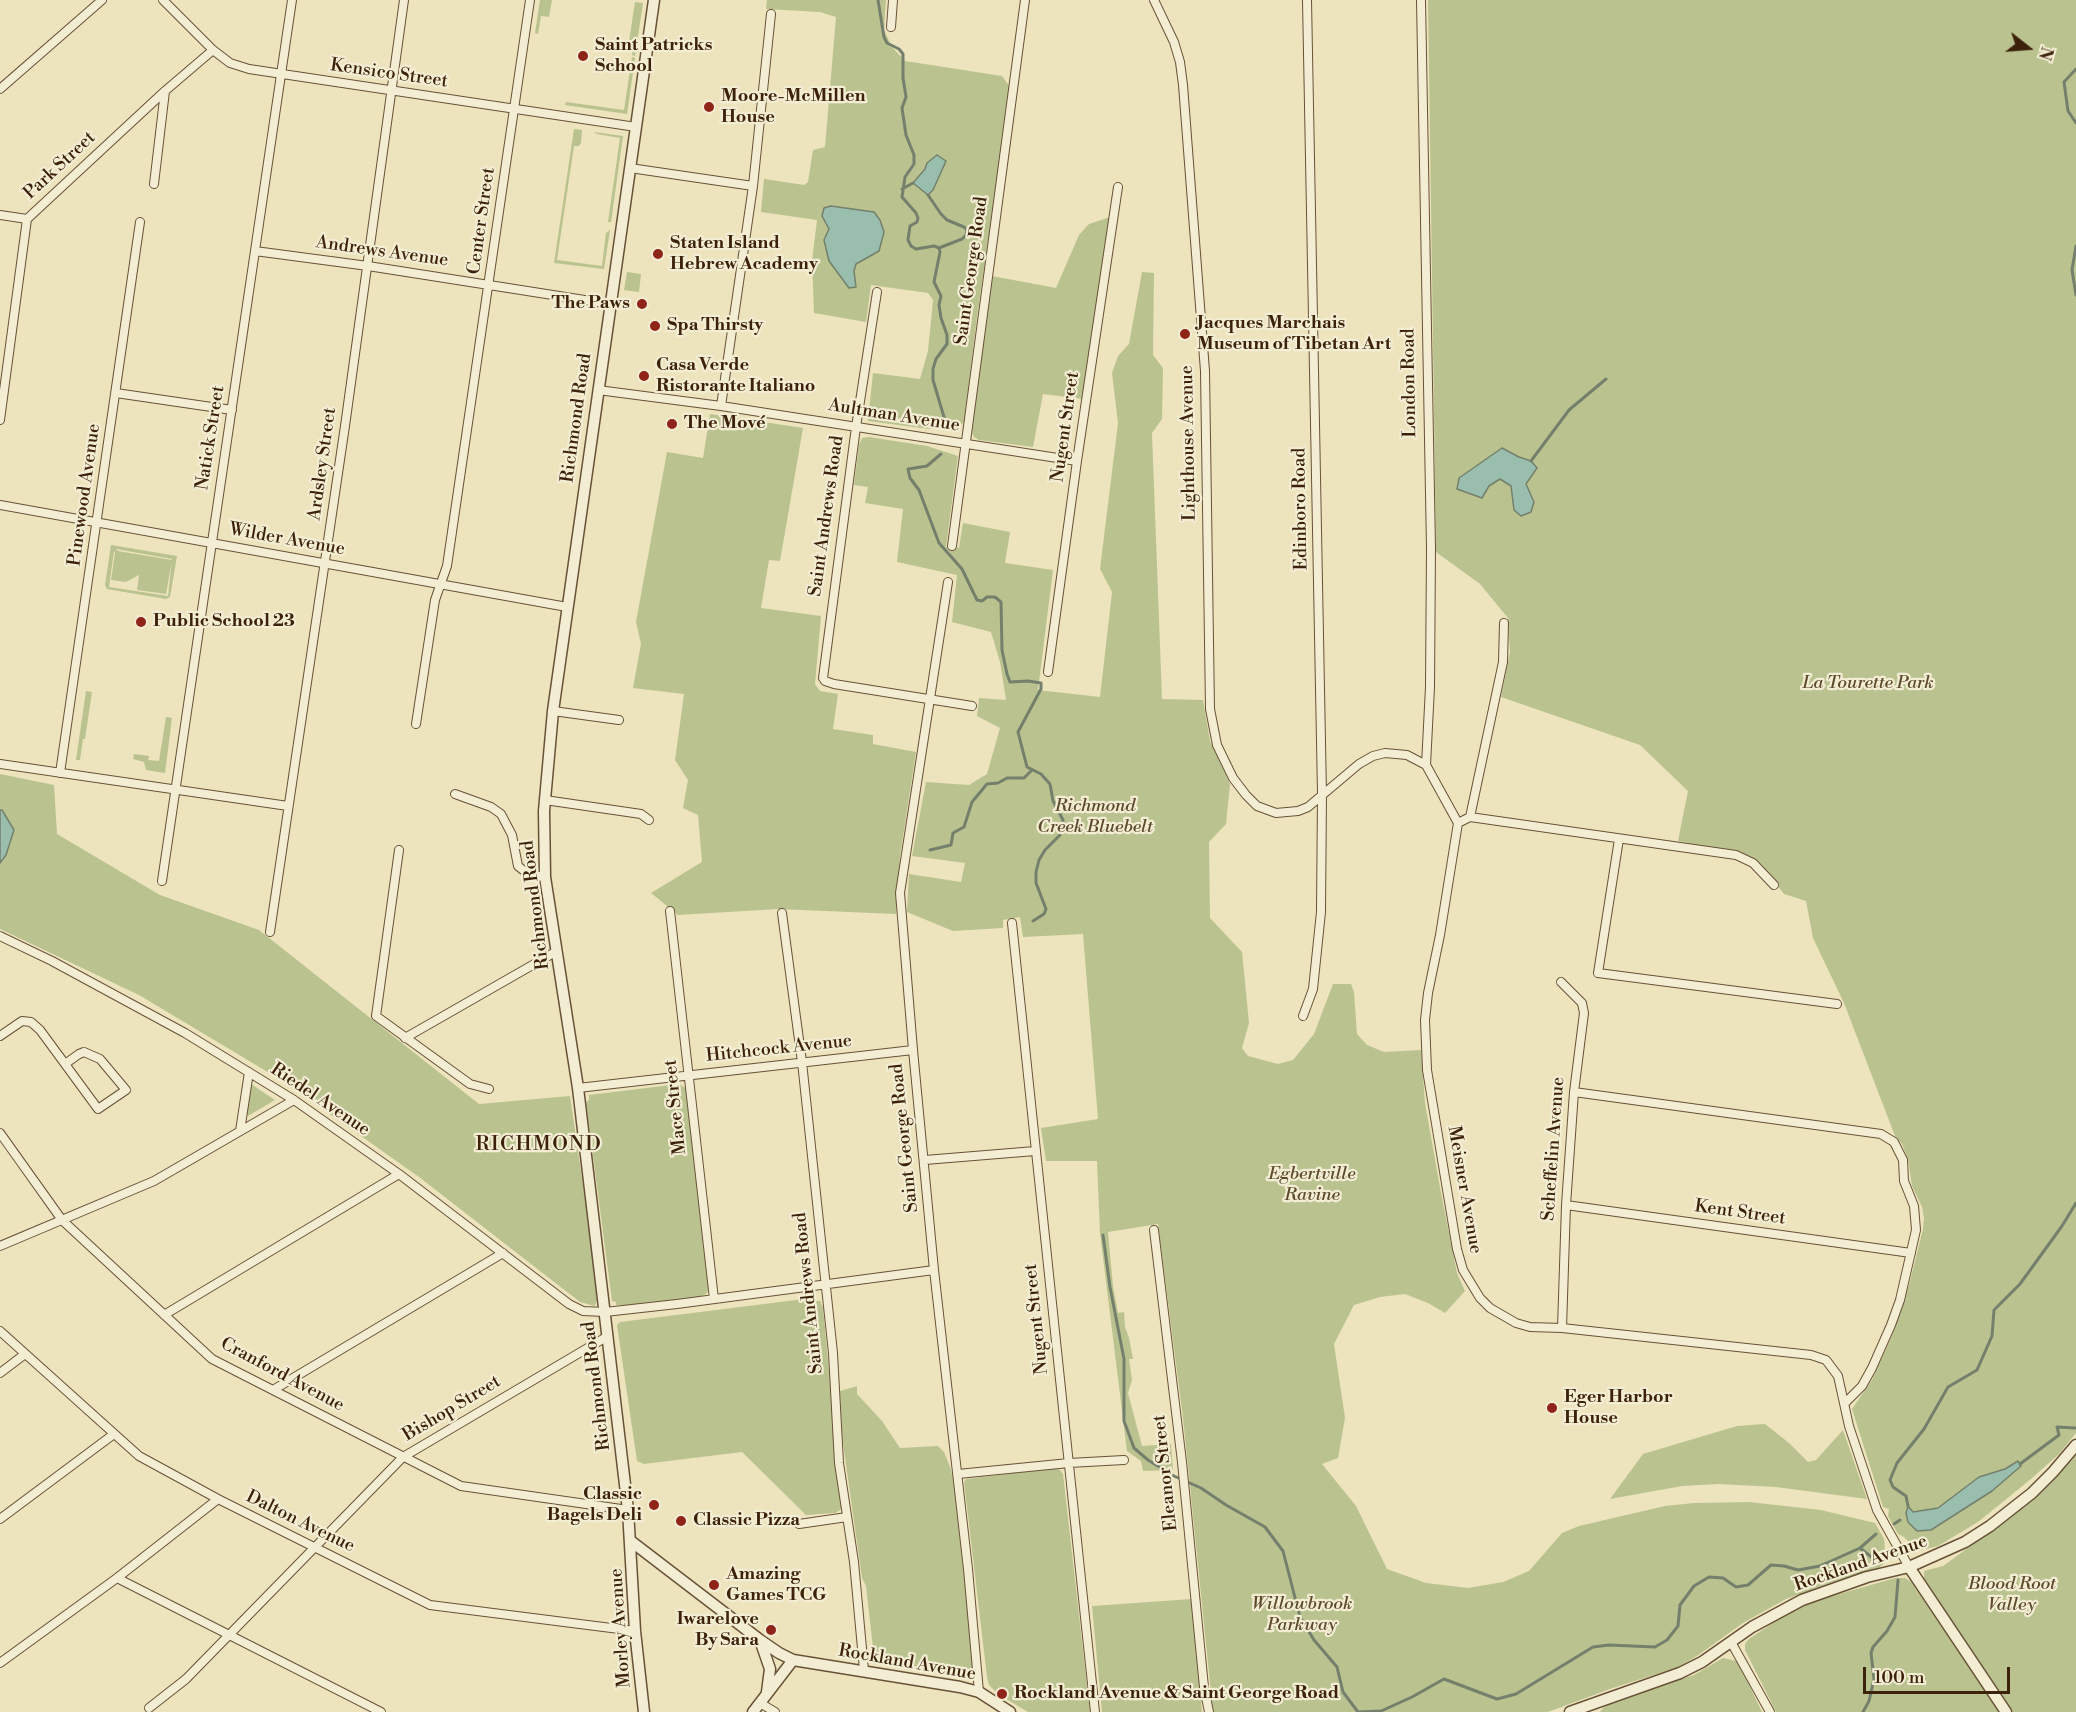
<!DOCTYPE html>
<html>
<head>
<meta charset="utf-8">
<style>
  body { margin:0 }
  #map { position:relative; width:2076px; height:1712px; overflow:hidden; background:#ede3bd; font-family:"Libre Bodoni",serif }
  canvas { display:block }
  .north { position:absolute; left:1998px; top:18px; width:60px; height:60px; -webkit-text-stroke:4px #f3edd4; paint-order:stroke; rotate:107deg; font-size:16px; font-weight:700; line-height:24px; text-align:center; color:#3c220a }
  .north::after { content:''; display:block; margin:auto; width:21px; height:27px; background:#3c220a; clip-path:polygon(50% 0,100% 100%,50% 72%,0 100%) }
  .scale { position:absolute; left:1863px; top:1667px; width:147px; height:27px; box-sizing:border-box; border:3px solid #3c220a; border-top:0; padding-left:8px; font-size:18px; line-height:21px; white-space:nowrap; color:#3c220a; -webkit-text-stroke:4px #f3edd4; paint-order:stroke }
</style>
</head>
<body>
<div id="map">
<canvas width="2076" height="1712"></canvas>
<div class="north">N</div>
<div class="scale">100 m</div>
</div>
<script>
const context = document.querySelector('canvas').getContext('2d');
context.lineJoin = 'round';
function paint(path, color) { context.fillStyle = color; context.fill(path, 'evenodd'); }
const shape = rows => new Path2D(rows.map(r => 'M' + r).join(''));
function stroke(path, color, width, dash) { context.strokeStyle = color; context.lineWidth = width; context.lineCap = dash ? 'butt' : 'round'; context.setLineDash(dash || []); context.stroke(path); }
function drawText(font, color, halo, rows, align = 'center') {
  context.font = font + ' "Libre Bodoni",serif'; context.lineWidth = 4.5; context.setLineDash([]); context.textBaseline = 'middle'; context.strokeStyle = halo; context.fillStyle = color; for (const [text, x, y, turn = 0] of rows) {
    context.save(); context.translate(x, y); context.rotate((+turn || 0) * Math.PI / 180); context.textAlign = isNaN(turn) ? turn : align; if (halo) context.strokeText(text, 0, 0); context.fillText(text, 0, 0); context.restore();
  }
}
paint(shape([
  [540,0,552,0,549,17,541,16,538,34,535,33],
  [767,0,886,0,884,30,892,47,905,61,1002,76,1010,87,977,317,965,414,964,422,957,429,929,429,868,421,873,373,920,379,928,351,933,300,928,293,871,285,866,322,814,313,812,261,817,220,761,212,764,179,804,185,808,182,813,150,825,147,836,17,820,12,766,9],
  [1428,0,2076,0,2076,1433,2059,1454,2031,1479,1978,1522,1938,1546,1917,1551,1904,1537,1898,1534,1888,1516,1889,1509,1883,1507,1852,1409,1872,1380,1892,1336,1909,1285,1923,1229,1924,1218,1922,1207,1912,1186,1908,1159,1902,1144,1895,1136,1844,1003,1813,938,1806,901,1784,894,1760,864,1750,856,1678,841,1688,791,1640,745,1501,697,1510,652,1508,618,1480,584,1436,552],
  [635,2,643,3,635,56,632,55,633,49,628,48],
  [632,57,635,58,627,114,565,105,566,102,624,110],
  [574,129,582,130,581,143,579,146,574,146,557,260,602,266,606,233,610,230,604,269,554,263],
  [594,132,623,136,611,222,608,222,620,138,597,134],
  [1110,217,1083,399,1043,394,1033,447,979,440,974,437,972,432,992,276,1056,288,1079,235,1089,224],
  [627,272,641,274,639,292,624,290],
  [1142,272,1154,273,1153,355,1163,368,1162,419,1152,433,1162,699,1203,700,1210,741,1230,784,1226,824,1209,842,1210,918,1242,952,1249,1023,1242,1048,1248,1056,1278,1064,1293,1060,1314,1034,1333,984,1351,984,1354,992,1357,1034,1367,1045,1384,1052,1421,1050,1425,1103,1441,1193,1457,1273,1465,1291,1445,1313,1428,1303,1405,1294,1380,1297,1354,1305,1334,1344,1345,1418,1338,1458,1322,1464,1356,1506,1387,1569,1426,1583,1468,1588,1503,1582,1529,1571,1562,1533,1579,1526,1665,1506,1694,1503,1749,1502,1821,1510,1875,1523,1884,1539,1886,1561,1879,1568,1827,1584,1786,1599,1743,1623,1697,1656,1678,1667,1610,1689,1548,1712,1213,1712,1183,1418,1158,1224,1108,1232,1113,1286,1118,1313,1124,1312,1125,1327,1129,1338,1133,1359,1129,1359,1132,1380,1128,1393,1142,1446,1171,1444,1173,1470,1143,1471,1141,1461,1127,1451,1100,1233,1097,1161,1046,1161,1041,1128,1098,1119,1083,934,1023,937,1020,917,1003,920,1003,928,953,931,907,912,909,874,961,882,965,863,912,856,926,782,969,785,987,774,1000,728,977,716,979,698,1006,700,1000,662,991,632,952,622,957,575,897,562,903,509,865,503,868,487,854,485,859,445,862,438,869,437,927,446,958,456,946,547,959,548,963,523,1010,532,1005,563,1053,570,1038,690,1100,697,1112,592,1100,569,1118,423,1112,373,1118,356,1129,344],
  [710,414,803,428,780,561,769,560,761,608,821,616,815,684,820,691,838,694,833,729,873,735,873,744,916,752,900,856,896,914,778,909,678,915,651,893,702,862,698,815,683,808,688,780,675,760,684,694,633,688,641,644,636,622,667,452,703,458],
  [111,545,177,556,170,597,166,599,107,589,105,585],
  [116,549,172,559,168,596,109,587,114,551,115,552,111,580,126,582,139,575,137,590,166,594,172,560,118,551],
  [86,691,92,692,85,739,83,739,80,760,76,760],
  [166,717,172,718,165,773,146,770,144,762,133,759,134,754,149,756,148,760,159,761],
  [0,774,54,785,57,834,160,895,259,930,479,1104,570,1096,590,1233,597,1300,595,1306,580,1302,419,1177,286,1083,139,995,0,929],
  [251,1084,275,1100,248,1116,247,1115],
  [679,1084,686,1088,710,1287,706,1294,699,1297,632,1305,616,1305,616,1302,612,1301,586,1102,589,1100,589,1095],
  [812,1298,815,1301,820,1301,823,1308,842,1508,840,1510,835,1513,806,1515,742,1452,644,1464,637,1461,617,1325,620,1322],
  [857,1386,857,1394,882,1421,900,1448,938,1446,944,1452,950,1467,954,1482,974,1670,971,1678,877,1660,874,1657,866,1586,862,1578,842,1436,840,1391],
  [1765,1424,1789,1443,1808,1462,1816,1460,1843,1430,1867,1499,1776,1487,1718,1484,1682,1486,1610,1499,1643,1454,1737,1426],
  [2076,1454,2076,1712,2012,1712,1924,1579,1924,1571,1943,1566,1957,1556,2028,1502],
  [1055,1468,1060,1470,1063,1474,1090,1712,1028,1712,998,1694,989,1685,987,1677,964,1482,966,1479],
  [1895,1578,1905,1578,1911,1582,1999,1712,1776,1712,1745,1650,1745,1644,1749,1639,1785,1615,1815,1601],
  [1192,1599,1202,1712,1102,1712,1092,1606],
  [1723,1658,1736,1661,1741,1668,1762,1712,1600,1712,1604,1707,1635,1693,1694,1675]
]), '#bac38f');
const water = shape([
  [937,155,946,161,933,190,928,195,913,183,925,169,927,163,937,155],
  [831,206,874,212,880,220,884,232,879,251,856,264,854,271,856,287,849,288,829,261,824,240,829,229,822,216,824,208,831,206],
  [1502,448,1519,457,1531,461,1537,468,1526,484,1534,502,1531,512,1521,516,1514,510,1511,486,1500,479,1489,486,1482,498,1457,489,1459,478,1502,448],
  [0,810,2,810,14,830,6,855,0,863,0,810],
  [2018,1461,2021,1466,1992,1491,1931,1530,1917,1531,1908,1522,1906,1513,1908,1506,1913,1512,1938,1508,1979,1477,2005,1469,2018,1461]
]);
paint(water, '#99beae');
stroke(water, '#74806c', 1.5);
stroke(shape([
  [878,0,884,37,887,43,899,49,903,54,903,78,906,97,902,108,906,135,914,155,914,164,905,177,902,197,916,213,918,218,917,222,910,226,908,240,911,246,916,249,934,246,939,248,940,252,934,282,941,296,939,305,941,318,947,335,947,344,936,359,933,369,933,380,947,427],
  [2076,69,2064,82,2068,111,2076,123],
  [902,189,913,183],
  [928,195,941,214,947,220,964,227,967,230,966,235,962,239,939,248],
  [2076,246,2072,270,2076,295],
  [941,454,927,466,908,469,910,478,919,490,939,543,962,569,977,600,982,601,987,597,995,597,1001,602,1002,650,1007,674,1010,682,1028,681,1041,683,1041,689,1018,732,1027,767,1041,774,1050,784,1053,801,1063,820,1063,827,1060,835,1045,850,1039,860,1036,872,1036,883,1046,909,1044,914,1033,921],
  [1531,461,1569,410,1606,379],
  [930,850,951,845,953,833,964,827,972,802,987,784,998,783,1007,778,1024,778,1032,770],
  [1103,1235,1110,1287,1124,1359,1124,1421,1134,1448,1148,1460,1174,1476,1201,1488,1226,1505,1265,1527,1283,1551,1300,1617,1314,1640,1337,1667,1343,1692,1358,1712,1381,1711,1412,1697,1444,1679,1497,1699,1516,1694,1593,1647,1609,1645,1655,1647,1667,1640,1678,1626,1680,1605,1694,1586,1709,1577,1723,1578,1736,1587,1748,1585,1771,1565,1784,1566,1798,1570,1820,1566,1860,1548,1876,1534],
  [2020,1464,2059,1435,2057,1427,2075,1428],
  [1908,1506,1906,1496,1893,1487,1890,1480,1897,1463,1924,1429,1948,1387,1977,1370,1992,1336,1994,1310,2020,1284,2062,1226,2076,1203],
  [1894,1524,1900,1520],
  [1860,1548,1879,1563],
  [1863,1712,1869,1701,1874,1679,1871,1653,1873,1647,1887,1631,1895,1617,1898,1580]
]), '#74806c', 3);
const minor = shape([
  [163,0,213,50,230,63,249,69,636,127],
  [1154,0,1174,42,1180,62,1183,85,1205,371,1210,709,1217,745,1233,778,1246,795,1257,806,1276,813,1298,811,1308,807,1359,764,1373,756,1385,753,1407,755,1426,765,1458,823],
  [1421,0,1431,548,1430,687,1426,765],
  [891,27,893,0],
  [0,89,102,0],
  [630,168,753,186],
  [154,184,165,91],
  [0,215,27,219],
  [255,251,368,266,610,304],
  [877,292,856,427,823,678,825,681,834,684,972,706],
  [598,390,721,406,1077,461],
  [116,393,232,410],
  [721,406,753,186,771,14],
  [0,420,27,219,165,91,213,50],
  [0,505,567,607],
  [952,546,1025,0],
  [948,582,900,893,913,1050,934,1270,968,1569,979,1692],
  [1504,623,1503,662,1470,817,1458,823,1440,935,1428,993,1425,1020,1427,1070,1457,1249,1463,1270,1480,1298,1490,1308,1516,1323,1530,1327,1562,1328,1811,1355,1826,1360,1838,1376,1849,1426,1877,1510,1909,1567],
  [1048,672,1077,461,1118,187],
  [553,711,619,720],
  [416,724,435,600,447,566,530,0],
  [0,764,288,806],
  [60,773,140,222],
  [455,794,491,807,501,814,512,835,518,866,528,874,545,877],
  [545,800,641,814,649,820],
  [1470,817,1736,855,1753,863,1774,885],
  [1619,839,1598,973,1837,1004],
  [399,850,376,1016,470,1084,489,1089],
  [162,881,292,0],
  [670,911,714,1299],
  [782,913,802,1062,833,1353,839,1463,854,1562,864,1670],
  [1012,923,1095,1712],
  [270,932,345,426,404,0],
  [0,936,52,961,185,1033,294,1100,399,1174,569,1304,583,1311,605,1312,677,1304,934,1270],
  [1561,982,1582,1003,1584,1013,1574,1092,1566,1205,1562,1328],
  [1303,1016,1313,989,1321,912,1322,794,1307,0],
  [0,1036,22,1021,31,1022,40,1030,65,1064],
  [405,1038,557,951],
  [84,1052,100,1059,126,1090,98,1109,65,1064,79,1054,84,1052],
  [578,1088,913,1050],
  [1574,1092,1881,1134,1894,1142,1903,1160,1904,1181,1914,1206,1916,1230,1900,1300,1891,1325,1872,1368,1862,1386,1845,1403],
  [240,1131,249,1072],
  [0,1133,62,1220,212,1359,461,1486,628,1510],
  [925,1160,1035,1151],
  [1566,1205,1911,1253],
  [1154,1230,1182,1462,1204,1687,1209,1712],
  [0,1246,154,1181,294,1100],
  [164,1315,399,1174],
  [0,1331,139,1456,218,1499,430,1605,635,1631],
  [0,1373,25,1354],
  [273,1390,503,1253],
  [958,1474,1069,1463,1124,1460],
  [0,1519,114,1434],
  [799,1524,847,1517],
  [117,1578,381,1712],
  [1731,1642,1770,1712],
  [0,1663,117,1578,218,1499],
  [760,1703,775,1712],
  [149,1708,186,1679,403,1457,608,1336]
]);
const tertiary = shape([
  [632,1542,760,1640,779,1653,793,1660,960,1687,979,1692,1010,1712],
  [1909,1567,2006,1712],
  [760,1640,770,1669,767,1692],
  [644,1712,635,1631,628,1510,578,1088,545,877,544,811,553,711,654,0],
  [753,1712,793,1660],
  [1570,1712,1680,1673,1702,1662,1752,1627,1802,1600,1867,1577,1909,1567,1965,1542,1990,1526,2032,1493,2053,1472,2076,1445]
]);
stroke(minor, '#685237', 10);
stroke(tertiary, '#685237', 13);
stroke(minor, '#f3edd4', 8);
stroke(tertiary, '#f3edd4', 10);
for (const [x, y, r, color] of [
  [583,56,6,"#8f2418"],
  [709,107,6,"#8f2418"],
  [658,254,6,"#8f2418"],
  [642,304,6,"#8f2418"],
  [655,326,6,"#8f2418"],
  [1185,334,6,"#8f2418"],
  [644,376,6,"#8f2418"],
  [672,424,6,"#8f2418"],
  [141,622,6,"#8f2418"],
  [1552,1408,6,"#8f2418"],
  [654,1505,6,"#8f2418"],
  [681,1521,6,"#8f2418"],
  [714,1585,6,"#8f2418"],
  [771,1630,6,"#8f2418"],
  [1002,1694,6,"#8f2418"]
]) { const dot = new Path2D(); dot.arc(x, y, r, 0, 2 * Math.PI); context.fillStyle = color; context.fill(dot); stroke(dot, '#f3edd4', 2); }
drawText('bold 18px', '#3c220a', '#f3edd4', [
  ["Saint Patricks",595,46],
  ["School",595,67],
  ["Moore-McMillen",721,97],
  ["House",721,118],
  ["Staten Island",670,244],
  ["Hebrew Academy",670,265],
  ["The Paws",630,304,"right"],
  ["Jacques Marchais",1197,324],
  ["Museum of Tibetan Art",1197,345],
  ["Spa Thirsty",667,326],
  ["Casa Verde",656,366],
  ["Ristorante Italiano",656,387],
  ["The Mové",684,424],
  ["Public School 23",153,622],
  ["Eger Harbor",1564,1398],
  ["House",1564,1419],
  ["Classic",642,1495,"right"],
  ["Bagels Deli",642,1516,"right"],
  ["Classic Pizza",693,1521],
  ["Amazing",726,1575],
  ["Games TCG",726,1596],
  ["Iwarelove",759,1620,"right"],
  ["By Sara",759,1641,"right"],
  ["Rockland Avenue & Saint George Road",1014,1694]
], 'left');
drawText('18px', '#3c220a', '#f3edd4', [
  ["Kensico Street",389,74,8],
  ["Park Street",60,166,-43],
  ["Center Street",482,221,-82],
  ["Andrews Avenue",382,252,8],
  ["Saint George Road",972,271,-82],
  ["London Road",1410,383,-91],
  ["Aultman Avenue",894,416,9],
  ["Richmond Road",577,418,-82],
  ["Nugent Street",1066,427,-82],
  ["Natick Street",211,438,-81],
  ["Lighthouse Avenue",1189,443,-91],
  ["Ardsley Street",323,464,-82],
  ["Pinewood Avenue",85,495,-82],
  ["Edinboro Road",1301,509,-91],
  ["Saint Andrews Road",827,516,-82],
  ["Wilder Avenue",287,540,10],
  ["Richmond Road",536,905,-97],
  ["Hitchcock Avenue",779,1049,-6],
  ["Riedel Avenue",320,1100,34],
  ["Mace Street",676,1107,-96],
  ["Saint George Road",905,1138,-96],
  ["Scheffelin Avenue",1554,1149,-86],
  ["Meisner Avenue",1464,1190,80],
  ["Kent Street",1740,1213,8],
  ["Saint Andrews Road",809,1293,-96],
  ["Nugent Street",1037,1319,-96],
  ["Cranford Avenue",282,1375,28],
  ["Richmond Road",597,1386,-97],
  ["Bishop Street",452,1409,-31],
  ["Eleanor Street",1166,1473,-96],
  ["Dalton Avenue",300,1522,26],
  ["Rockland Avenue",1861,1564,-19],
  ["Morley Avenue",621,1628,-94],
  ["Rockland Avenue",907,1663,10]
]);
drawText('italic 18px', '#5c4a2b', '#f3edd4', [
  ["La Tourette Park",1868,684],
  ["Richmond",1095,807],
  ["Creek Bluebelt",1095,828],
  ["Egbertville",1312,1175],
  ["Ravine",1312,1196],
  ["Blood Root",2012,1585],
  ["Valley",2012,1606],
  ["Willowbrook",1302,1605],
  ["Parkway",1302,1626]
]);
context.letterSpacing = '1.5px';
drawText('20px', '#3c220a', '#f3edd4', [
  ["RICHMOND",539,1145]
]);
context.letterSpacing = '0px';
</script>
</body>
</html>
